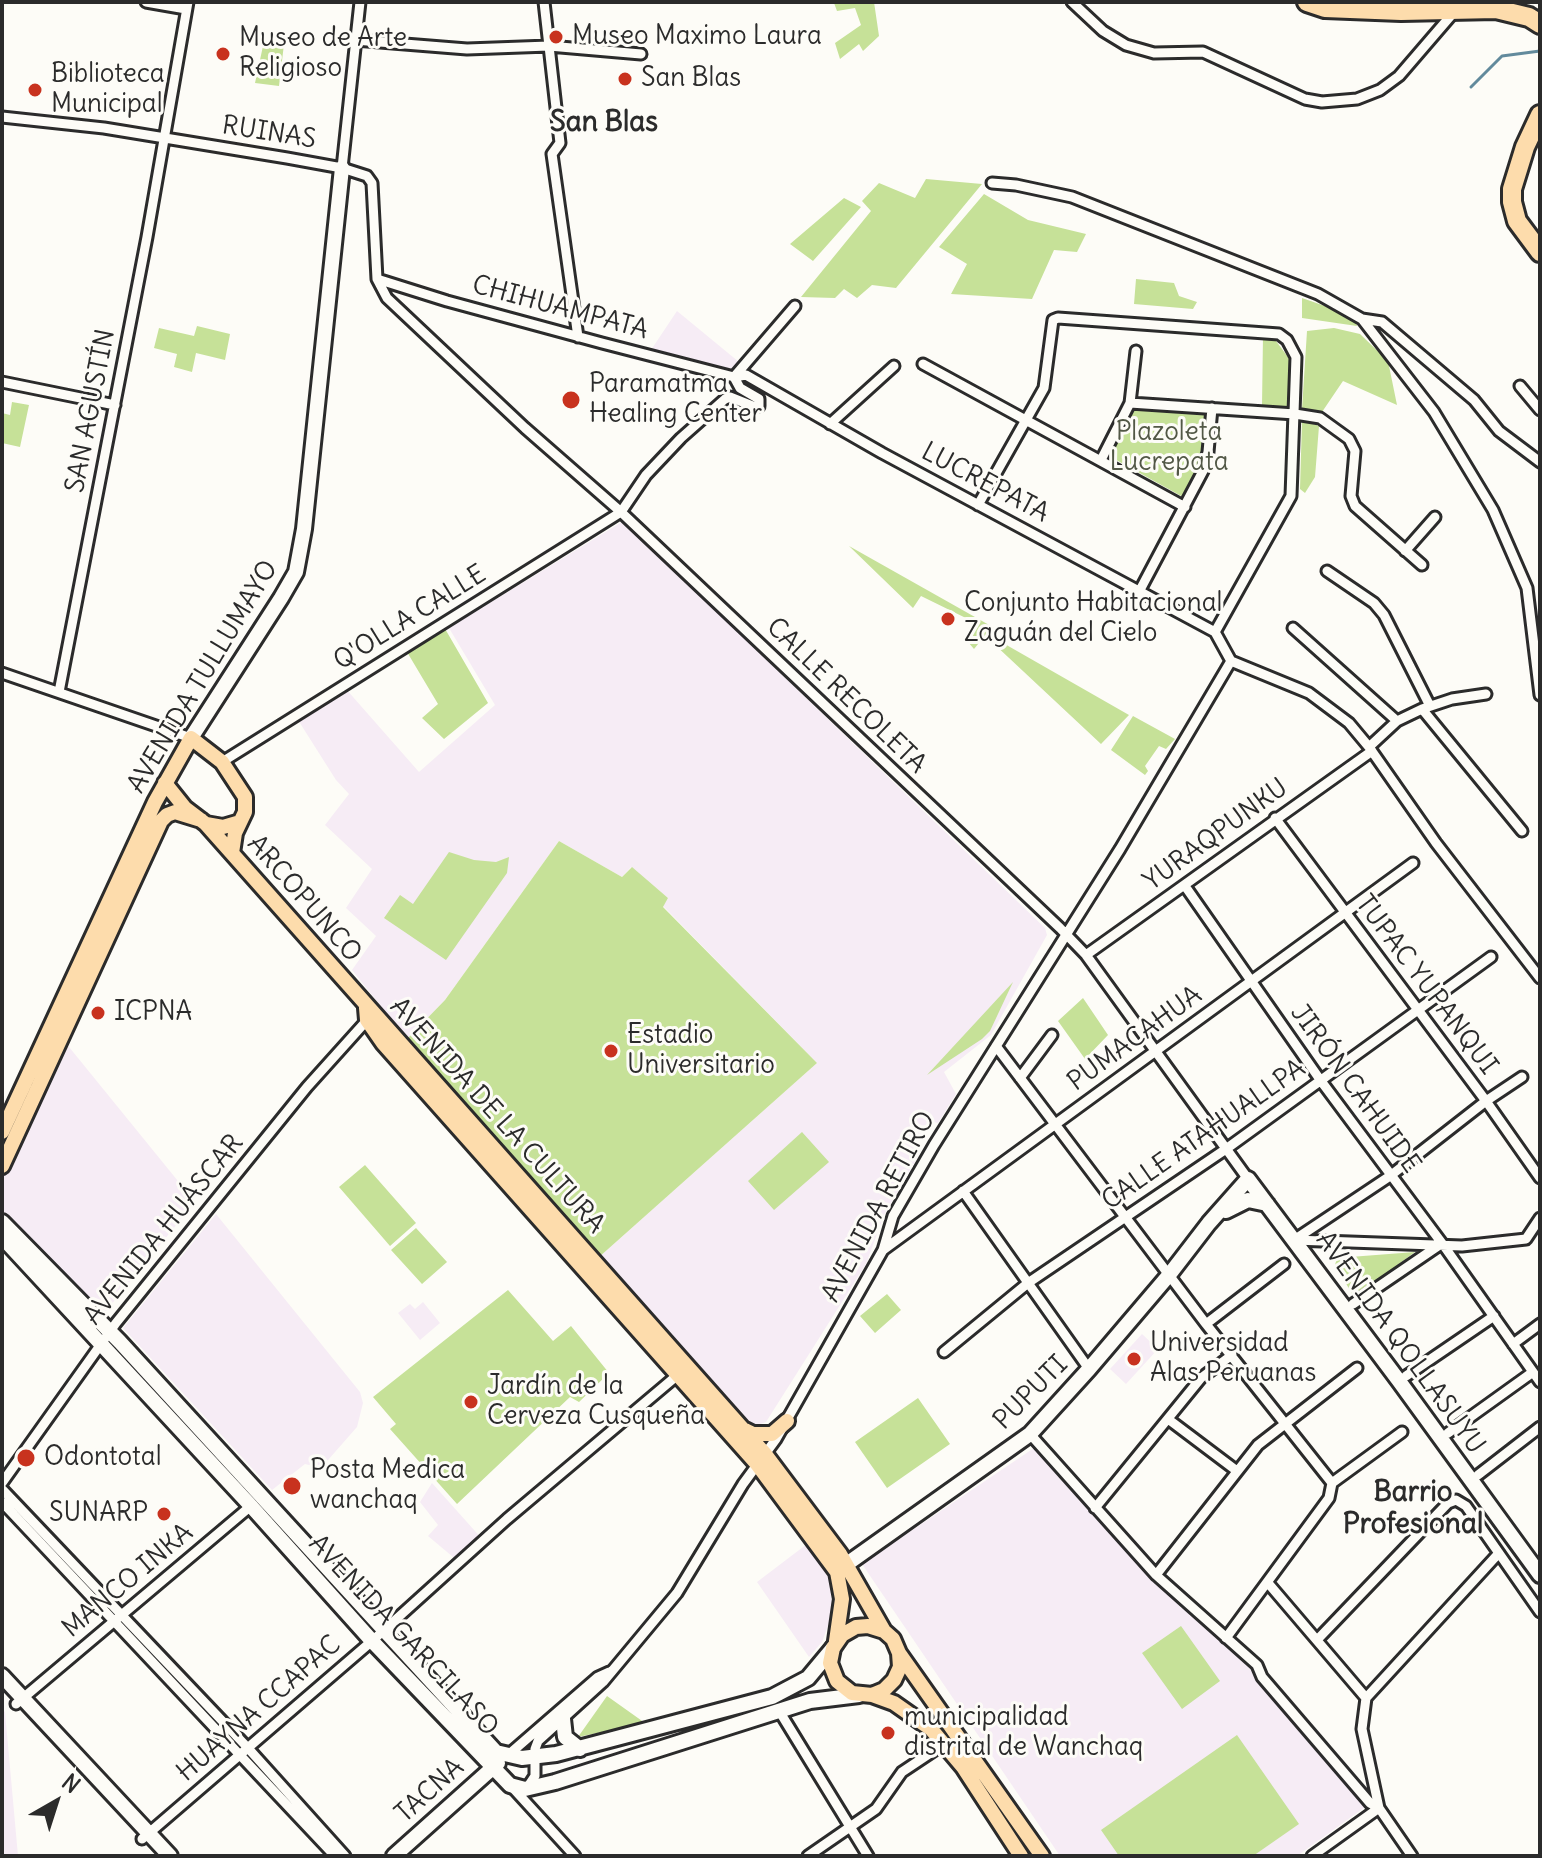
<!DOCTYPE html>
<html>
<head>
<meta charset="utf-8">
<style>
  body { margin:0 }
  #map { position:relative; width:1542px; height:1858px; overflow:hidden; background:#fdfcf7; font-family:Delius,sans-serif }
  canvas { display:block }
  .frame { position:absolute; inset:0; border:4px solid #2b2b2b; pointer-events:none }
  .north { position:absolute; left:16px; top:1762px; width:80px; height:80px; -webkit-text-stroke:6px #fdfcf7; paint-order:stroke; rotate:39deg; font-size:22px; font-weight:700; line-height:32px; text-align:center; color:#2b2b2b }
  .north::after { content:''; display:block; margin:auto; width:28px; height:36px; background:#2b2b2b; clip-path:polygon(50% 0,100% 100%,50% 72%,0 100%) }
</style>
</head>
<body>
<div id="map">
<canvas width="1542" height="1858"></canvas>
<div class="frame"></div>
<div class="north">N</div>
</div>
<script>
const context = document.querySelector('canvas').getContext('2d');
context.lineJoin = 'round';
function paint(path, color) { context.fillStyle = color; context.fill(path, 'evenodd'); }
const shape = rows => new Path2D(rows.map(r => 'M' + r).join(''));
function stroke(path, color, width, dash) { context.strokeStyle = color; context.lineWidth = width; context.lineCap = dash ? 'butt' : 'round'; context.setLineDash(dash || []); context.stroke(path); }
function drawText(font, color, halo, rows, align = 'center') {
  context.font = font + ' Delius,sans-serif'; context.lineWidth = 6; context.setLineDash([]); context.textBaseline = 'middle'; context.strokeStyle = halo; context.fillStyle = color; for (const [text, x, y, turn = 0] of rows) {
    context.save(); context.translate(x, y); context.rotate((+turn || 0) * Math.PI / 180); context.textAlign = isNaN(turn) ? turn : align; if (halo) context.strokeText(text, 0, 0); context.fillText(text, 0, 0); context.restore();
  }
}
paint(shape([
  [677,311,739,362,728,373,651,350],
  [625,520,724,619,1045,928,1047,935,991,1035,944,1072,956,1094,938,1123,932,1122,917,1140,920,1153,884,1215,866,1264,766,1422,752,1427,598,1258,817,1063,663,906,668,898,631,867,622,877,559,841,445,1000,407,1039,352,970,376,936,346,908,372,869,325,825,349,794,336,780,298,720,346,689,419,772,495,705,449,628],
  [65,1042,195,1202,102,1316,2,1211,2,1178],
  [216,1214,360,1392,363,1403,357,1427,321,1468,305,1464,272,1490,123,1328],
  [423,1302,440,1323,420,1340,398,1313,410,1304,415,1309],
  [1142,1334,1158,1349,1126,1384,1110,1369],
  [1034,1448,1156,1575,1180,1607,1226,1638,1257,1665,1368,1805,1297,1856,1060,1856,862,1564],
  [432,1483,483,1540,459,1562,428,1536,438,1525,420,1502],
  [807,1544,829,1574,832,1603,830,1620,822,1642,809,1657,757,1582],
  [2,1709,5,1712,18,1856,2,1856]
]), '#f6ecf5');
paint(shape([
  [839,2,874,2,879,36,863,51,859,44,840,59,835,43,861,25,855,8,837,11,834,3],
  [270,42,284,44,279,86,255,83,263,46,269,46],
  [926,179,982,184,896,288,872,285,857,298,844,289,835,298,801,297,871,211,862,201,879,183,915,198],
  [984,194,1028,220,1086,234,1077,252,1054,250,1032,299,951,294,967,264,939,247],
  [844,198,861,207,813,261,790,244],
  [1136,279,1174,283,1179,296,1197,302,1193,309,1134,304],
  [1302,298,1345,313,1355,320,1357,326,1302,318],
  [197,326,230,334,225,360,196,353,192,372,174,367,177,354,154,348,159,328,194,336],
  [1334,328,1360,334,1388,361,1397,405,1343,381,1322,412,1302,409,1307,331],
  [1263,336,1276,341,1291,361,1290,408,1262,405],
  [12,402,29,405,20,447,2,443,2,413,10,415],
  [1134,408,1207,415,1204,464,1183,497,1109,456],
  [1302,420,1319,426,1315,477,1305,493,1300,489],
  [849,546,998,630,995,634,987,633,974,649,963,636,968,638,976,623,921,596,913,608],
  [444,627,488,703,444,739,422,718,438,704,407,652],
  [996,639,1129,715,1101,744,993,643],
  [1133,716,1175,739,1166,749,1159,746,1145,766,1148,771,1145,775,1111,750],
  [559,841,622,877,632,867,668,898,663,907,817,1063,598,1258,407,1039,445,1000],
  [449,852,474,860,496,862,509,857,507,873,446,960,384,918,400,895,413,904],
  [1013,982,990,1031,982,1039,927,1075],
  [1083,998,1108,1035,1085,1059,1058,1021],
  [802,1132,829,1162,774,1210,748,1181],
  [365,1165,416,1223,390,1246,339,1187],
  [416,1228,447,1262,422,1284,391,1250],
  [1415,1252,1354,1297,1335,1265,1337,1258],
  [508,1290,553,1341,571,1326,609,1373,579,1402,570,1397,457,1504,390,1429,396,1424,373,1397],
  [887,1294,901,1310,875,1333,860,1316],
  [918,1398,950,1444,887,1488,855,1442],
  [1181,1626,1220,1681,1182,1709,1142,1653],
  [607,1696,645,1723,578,1737],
  [1237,1735,1299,1824,1253,1856,1119,1856,1101,1830]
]), '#c6e198');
stroke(shape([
  [1471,87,1502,56,1540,51]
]), '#628a9c', 3);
const street = shape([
  [146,2,186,9],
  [544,2,560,143,552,154,578,337],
  [1072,2,1103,31,1126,45,1154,53,1203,52,1305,99,1322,102,1357,99,1380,90,1399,76,1454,12],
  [355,40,467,49,549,46,641,54],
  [2,117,104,128,287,158,342,168,367,176,372,183,377,279,387,298,525,428,621,512,1060,928,1086,955,1248,1179],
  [342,168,360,2],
  [992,183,1016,185,1072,197,1318,294,1362,319,1434,412,1493,510,1527,588,1540,695],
  [377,279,447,301,602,343,734,377,746,375,882,453,1215,632,1231,661,1309,693,1349,723,1369,747,1436,843,1540,978],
  [1362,319,1382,322,1474,400,1499,431,1540,462],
  [923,364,1185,507],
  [734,377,795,306],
  [2,382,115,405],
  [1520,386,1540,410],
  [1130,403,1295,414,1320,418,1349,439,1355,451,1351,496,1355,506,1422,565],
  [830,424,894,366],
  [1101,460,1130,403,1136,351],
  [978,505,1044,388,1053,320,1058,318,1279,334,1287,340,1296,357,1291,496,1215,632],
  [1405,551,1435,517],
  [1327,571,1374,603,1384,615,1430,706],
  [1140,590,1203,471,1208,452,1212,408],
  [1293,628,1397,721],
  [2,673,191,738],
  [59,692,147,237,188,2],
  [1422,709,1522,831],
  [1369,747,1397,721,1422,709,1452,699,1486,694],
  [222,762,621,512,646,475,681,438,725,399,730,397,755,407,759,406,759,399,740,388,734,377],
  [1275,818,1486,1101,1540,1178],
  [1185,886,1321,1081,1444,1246,1540,1382],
  [1086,955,1372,751],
  [996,1046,1206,1324,1332,1483],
  [1020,1078,1052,1035],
  [963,1191,1089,1369],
  [1294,1240,1390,1176,1486,1101,1522,1077],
  [1294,1240,1462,1246,1526,1239,1540,1218],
  [883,1250,1413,863],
  [1353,1304,1438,1246],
  [1206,1324,1284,1264],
  [1513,1344,1540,1324],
  [944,1352,1028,1283,1226,1149,1491,957],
  [1406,1376,1494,1316],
  [1168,1419,1237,1471],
  [1448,1433,1533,1372],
  [1030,1434,1156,1575,1257,1665,1262,1677,1370,1803,1379,1808,1412,1856],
  [1478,1475,1540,1427],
  [2,1483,116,1323,307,1087,369,1018],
  [2,1489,247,1747,345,1856],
  [2,1502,335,1856],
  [1095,1508,1201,1378,1232,1355],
  [1156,1575,1258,1445,1357,1368],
  [1268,1583,1366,1698],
  [1226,1638,1329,1498,1332,1483,1402,1432],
  [1317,1640,1448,1503,1456,1500,1466,1506,1540,1612],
  [16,1704,252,1505],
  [778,1709,868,1856],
  [507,1756,598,1677,609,1672],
  [512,1787,575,1856],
  [527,1788,535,1776,535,1749,538,1741,603,1682,677,1593,743,1484,776,1439,883,1250,893,1216,934,1145,1120,849,1231,661],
  [142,1839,372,1641,507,1519,680,1373],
  [808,1856,876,1809,902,1772,944,1744],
  [1312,1856,1379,1808,1362,1729,1366,1698,1499,1553]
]);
const secondary = shape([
  [191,738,281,598,296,572,304,529,342,168],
  [1226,1211,1248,1200,1267,1204],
  [2,1222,120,1342,496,1752,522,1758,556,1754,772,1697,808,1678,833,1648],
  [2,1237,251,1506,372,1641,510,1785,525,1789,555,1782,810,1701,859,1695],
  [837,1571,1030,1434,1089,1369,1169,1275,1209,1223,1248,1179,1399,1381,1540,1575],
  [2,1676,170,1856],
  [563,1719,565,1737,580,1749],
  [394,1856,498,1763]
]);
const primary = shape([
  [165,783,185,808,206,824,223,827,240,822],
  [206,824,765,1454,840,1554,884,1631],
  [366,1008,367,1020,383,1043,757,1464,837,1572,842,1599,836,1641],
  [2,1132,155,802,191,738,222,762,245,797,245,812,235,833,232,853],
  [2,1166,161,821,167,815,175,812,201,820],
  [745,1430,753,1434,772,1434,787,1421],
  [899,1653,1042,1856],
  [872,1695,884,1690,894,1680,900,1667,899,1653,893,1639,884,1631,868,1626,856,1627,842,1635,833,1648,830,1663,837,1681,852,1693,872,1695,894,1703,931,1729,963,1767,1021,1856]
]);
const highway = shape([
  [1307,2,1325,8,1401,11,1496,9,1529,17,1540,24],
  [1540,115,1525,147,1512,189,1512,202,1517,221,1540,252]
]);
stroke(street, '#2b2b2b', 15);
stroke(secondary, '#2b2b2b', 20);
stroke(primary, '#2b2b2b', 20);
stroke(highway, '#2b2b2b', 24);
stroke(street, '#fdfcf7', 9);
stroke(secondary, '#fdfcf7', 14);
stroke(primary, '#fddcac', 14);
stroke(highway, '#fddcac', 18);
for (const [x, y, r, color] of [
  [556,37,8,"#c8321e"],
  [223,54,8,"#c8321e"],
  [625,79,8,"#c8321e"],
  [35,90,8,"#c8321e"],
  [571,400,10,"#c8321e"],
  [948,619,8,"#c8321e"],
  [98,1013,8,"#c8321e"],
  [611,1051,8,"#c8321e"],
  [1134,1359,8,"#c8321e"],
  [471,1402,8,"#c8321e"],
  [26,1458,10,"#c8321e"],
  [292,1486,10,"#c8321e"],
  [164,1514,8,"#c8321e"],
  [888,1733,8,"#c8321e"]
]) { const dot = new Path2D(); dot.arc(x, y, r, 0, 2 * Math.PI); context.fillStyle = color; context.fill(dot); stroke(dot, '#fdfcf7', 3); }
drawText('26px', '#2b2b2b', '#fdfcf7', [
  ["Museo Maximo Laura",572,37],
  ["Museo de Arte",239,39],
  ["Religioso",239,69],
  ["Biblioteca",51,75],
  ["Municipal",51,105],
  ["San Blas",641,79],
  ["Paramatma",589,385],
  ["Healing Center",589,415],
  ["Conjunto Habitacional",964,604],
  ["Zaguán del Cielo",964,634],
  ["ICPNA",114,1013],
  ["Estadio",627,1036],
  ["Universitario",627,1066],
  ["Universidad",1150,1344],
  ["Alas Peruanas",1150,1374],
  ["Jardín de la",487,1387],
  ["Cerveza Cusqueña",487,1417],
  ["Odontotal",44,1458],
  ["Posta Medica",310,1471],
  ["wanchaq",310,1501],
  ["SUNARP",148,1514,"right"],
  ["municipalidad",904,1718],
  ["distrital de Wanchaq",904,1748]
], 'left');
drawText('26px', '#2b2b2b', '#fdfcf7', [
  ["RUINAS",269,133,9],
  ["CHIHUAMPATA",560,308,15],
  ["SAN AGUSTÍN",91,411,-79],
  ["LUCREPATA",985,483,28],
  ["Q'OLLA CALLE",410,618,-32],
  ["AVENIDA TULLUMAYO",203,677,-59],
  ["CALLE RECOLETA",846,696,44],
  ["YURAQPUNKU",1216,835,-36],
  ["ARCOPUNCO",304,899,49],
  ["TUPAC YUPANQUI",1426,985,53],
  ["PUMACAHUA",1135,1039,-36],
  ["JIRÓN CAHUIDE",1355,1089,54],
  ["AVENIDA DE LA CULTURA",497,1116,48],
  ["CALLE ATAHUALLPA",1204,1135,-35],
  ["AVENIDA RETIRO",879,1207,-62],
  ["AVENIDA HUÁSCAR",164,1230,-51],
  ["AVENIDA QOLLASUYU",1400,1343,54],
  ["PUPUTI",1031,1393,-45],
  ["MANCO INKA",128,1581,-40],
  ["AVENIDA GARCILASO",403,1636,47],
  ["HUAYNA CCAPAC",259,1709,-41],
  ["TACNA",430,1791,-42]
]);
drawText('26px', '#525846', '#fdfcf7', [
  ["Plazoleta",1169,433],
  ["Lucrepata",1169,463]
]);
drawText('bold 28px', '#2b2b2b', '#fdfcf7', [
  ["San Blas",604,123],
  ["Barrio",1413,1493],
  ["Profesional",1413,1525]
]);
</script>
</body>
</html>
